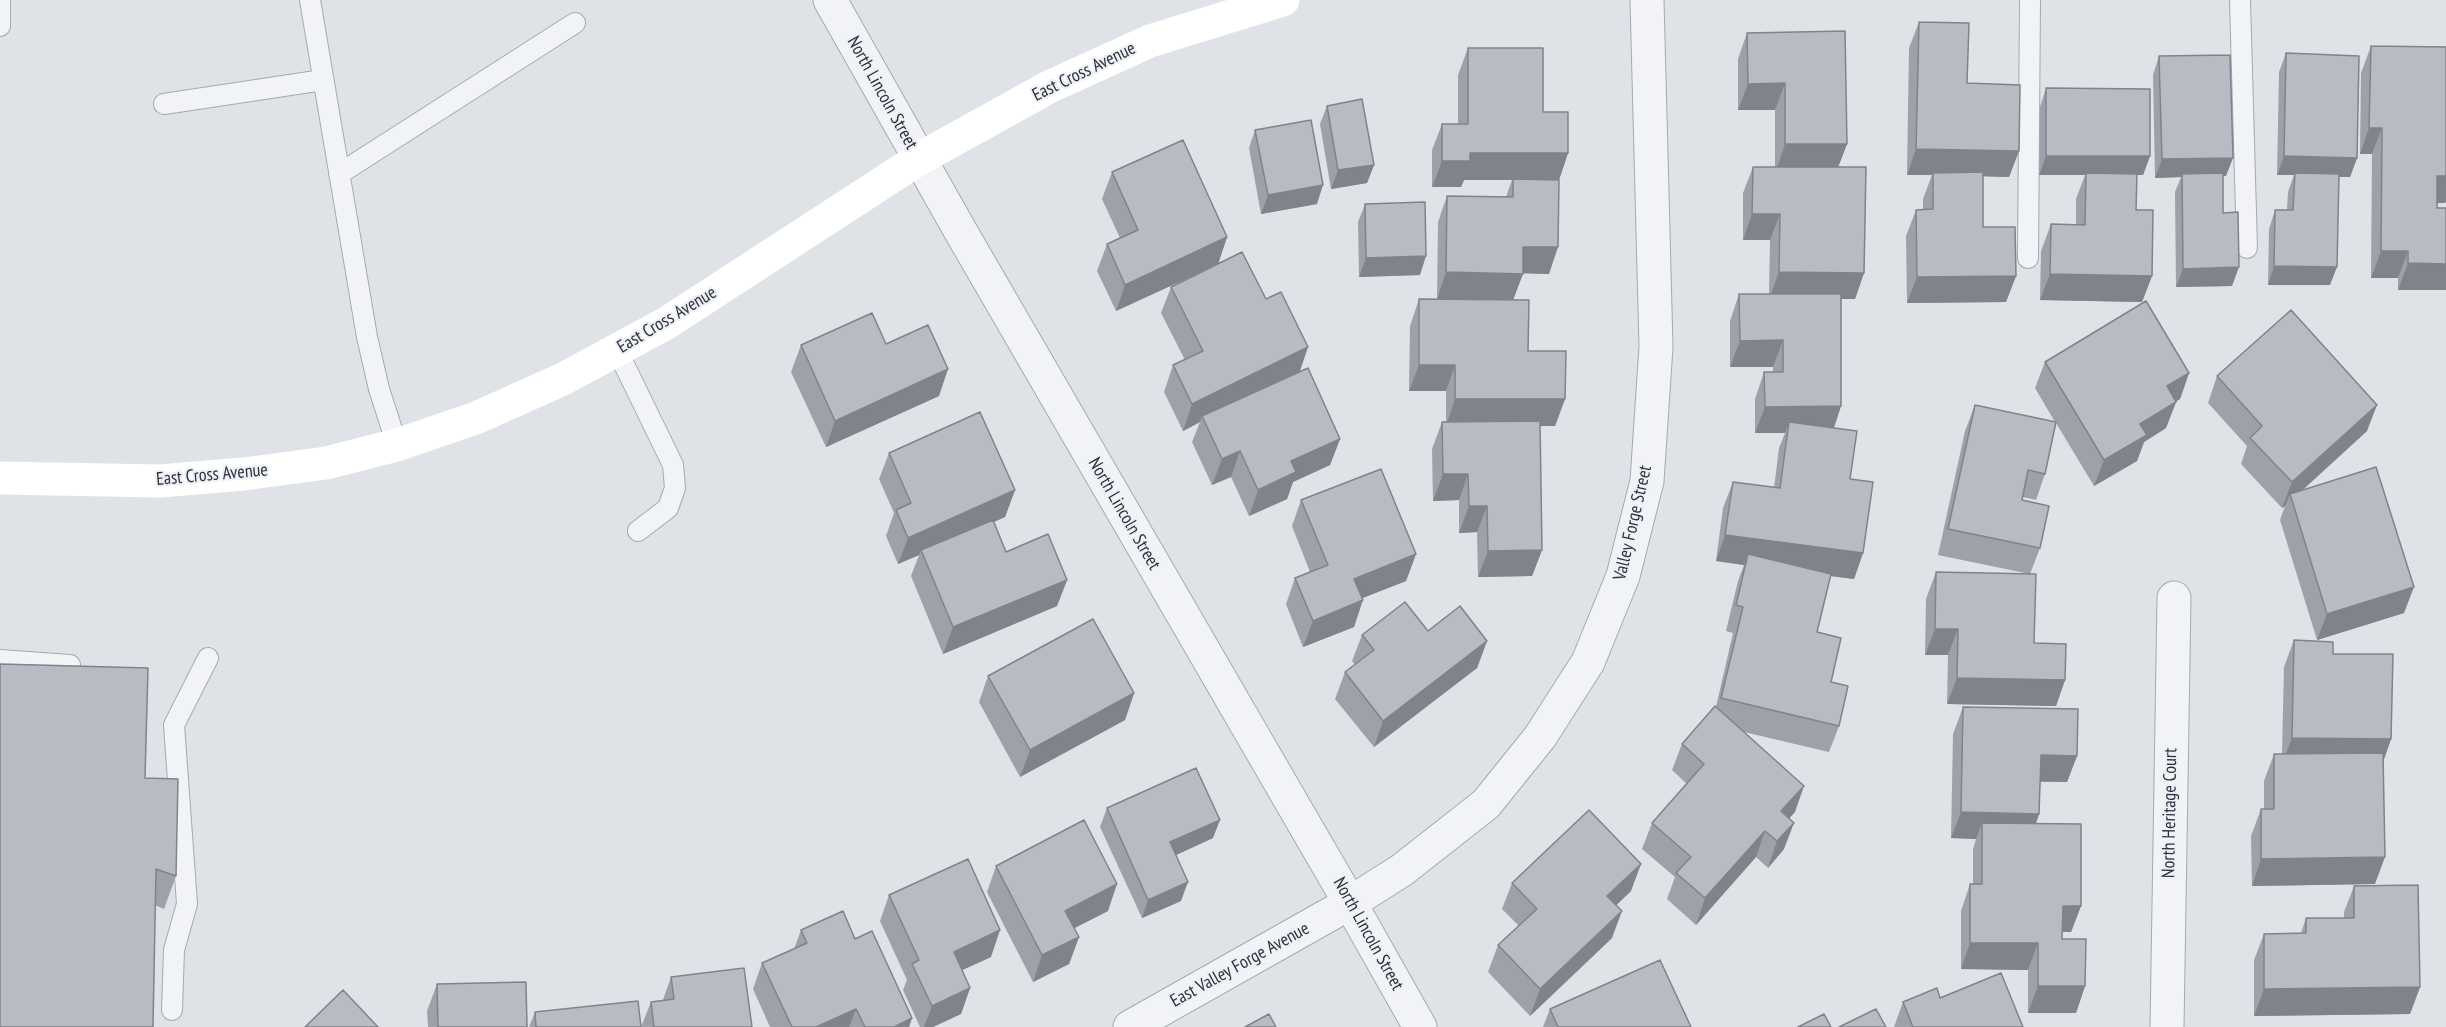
<!DOCTYPE html>
<html>
<head>
<meta charset="utf-8">
<style>
  body { margin:0 }
  canvas { display:block; background:#dfe2e7 }
</style>
</head>
<body>
<canvas width="2446" height="1027"></canvas>
<script>
const context = document.querySelector('canvas').getContext('2d');
context.lineJoin = 'round';
const shape = rows => new Path2D(rows.map(r => 'M' + r).join(''));
function stroke(path, color, width, dash) { context.strokeStyle = color; context.lineWidth = width; context.lineCap = dash ? 'butt' : 'round'; context.setLineDash(dash || []); context.stroke(path); }
function paint(path, color) { context.fillStyle = color; context.fill(path, 'evenodd'); }
function drawText(font, color, halo, rows, align = 'center') {
  context.font = font + ' "PT Sans Narrow",sans-serif'; context.lineWidth = 4.5; context.setLineDash([]); context.textBaseline = 'middle'; context.strokeStyle = halo; context.fillStyle = color; for (const [text, x, y, turn = 0] of rows) {
    context.save(); context.translate(x, y); context.rotate((+turn || 0) * Math.PI / 180); context.textAlign = isNaN(turn) ? turn : align; if (halo) context.strokeText(text, 0, 0); context.fillText(text, 0, 0); context.restore();
  }
}
const lane = shape([
  [310,0,367,337,379,389,397,445],
  [2240,0,2247,248],
  [0,26,0,0],
  [164,104,323,80],
  [339,174,575,23],
  [2028,258,2030,0],
  [617,350,673,465,675,488,668,508,638,531],
  [0,660,70,665],
  [172,1010,174,950,187,904,174,725,208,658]
]);
const street = shape([
  [830,0,961,232,1350,903,1420,1027],
  [1130,1027,1350,903,1402,870,1486,804,1540,737,1588,662,1623,576,1647,481,1656,347,1647,0],
  [2167,1027,2174,598]
]);
stroke(lane, '#a5a9b1', 22);
stroke(street, '#a5a9b1', 35);
stroke(lane, '#f2f3f6', 20);
stroke(street, '#f2f3f6', 33);
stroke(shape([
  [0,478,160,481,244,474,326,463,397,445,476,418,563,379,665,324,919,159,1049,87,1150,41,1283,0]
]), '#fff', 33);
paint(shape([
  [1919,22,1967,83,2019,151,2009,177,1983,176,1983,227,2016,276,2006,302,1907,303,1906,236,1916,210,1923,209,1923,199,1932,175,1907,175,1909,48],
  [1747,33,1847,144,1838,167,1864,273,1855,299,1841,299,1841,406,1834,428,1850,479,1863,553,1854,579,1830,576,1817,632,1831,682,1839,726,1829,752,1744,732,1795,812,1789,818,1784,849,1768,868,1756,857,1696,925,1667,899,1675,877,1642,849,1652,823,1687,784,1672,770,1682,744,1716,707,1733,633,1726,631,1738,581,1744,565,1716,561,1723,508,1733,482,1774,488,1779,448,1785,433,1755,433,1755,399,1764,372,1773,372,1773,367,1730,367,1730,321,1739,294,1769,294,1770,240,1743,240,1743,193,1753,167,1775,167,1775,110,1738,110,1738,59],
  [2371,46,2446,47,2446,201,2445,203,2437,203,2398,290,2398,278,2371,278,2372,154,2360,154,2361,73],
  [1468,48,1543,112,1568,153,1559,180,1549,274,1523,273,1513,300,1528,351,1565,399,1555,426,1540,426,1542,550,1532,576,1478,577,1477,532,1459,533,1459,500,1433,501,1432,449,1442,422,1446,422,1446,391,1409,391,1410,326,1419,299,1511,300,1437,299,1438,222,1447,196,1506,197,1512,180,1464,180,1461,187,1432,187,1432,150,1442,124,1458,124,1458,75],
  [2286,53,2357,158,2350,177,2339,177,2330,285,2268,285,2269,229,2275,210,2287,210,2288,192,2294,175,2277,175,2279,72],
  [2159,56,2226,176,2223,176,2223,213,2232,286,2176,287,2175,192,2181,177,2155,178,2153,75],
  [2046,88,2150,156,2143,175,2137,175,2136,210,2152,276,2142,302,2040,300,2041,251,2051,224,2076,225,2076,199,2085,175,2039,175,2040,107],
  [1327,106,1374,165,1367,183,1331,189,1320,124],
  [1255,130,1317,204,1261,214,1249,148],
  [1112,172,1227,237,1218,264,1116,311,1097,271,1107,244,1120,238,1102,199],
  [1365,204,1420,275,1359,277,1358,222],
  [1171,287,1299,372,1340,439,1330,465,1293,482,1287,499,1249,516,1231,477,1212,485,1192,442,1200,422,1183,431,1164,392,1173,365,1185,360,1161,313],
  [886,344,939,396,826,447,791,372,801,345],
  [2045,362,2189,373,2180,399,2176,402,2166,428,2144,442,2137,461,2094,486,2056,423,2045,474,2036,500,2023,497,2022,500,2040,548,2030,574,2034,643,2065,680,2056,706,1947,704,1948,655,1925,655,1926,599,1936,572,2030,574,1938,555,1965,431,1975,405,2055,422,2035,388],
  [2217,376,2367,431,2303,490,2404,613,2317,640,2280,520,2285,506,2282,508,2241,464,2247,446,2208,403],
  [889,453,1015,490,1005,517,994,522,1006,552,1067,580,1057,606,943,654,911,576,919,555,898,564,886,536,894,513,879,479],
  [1301,500,1416,554,1406,581,1362,598,1354,627,1303,647,1286,604,1295,578,1310,572,1292,526],
  [1428,631,1487,641,1477,668,1374,747,1335,699,1345,672,1355,665,1352,661,1362,635],
  [2294,640,2333,654,2391,739,2383,762,2375,884,2252,886,2251,836,2261,809,2264,809,2264,781,2274,754,2282,754,2284,667],
  [988,676,1134,693,1125,720,1020,777,979,702],
  [1963,707,2077,756,2067,782,2040,782,2039,814,2036,824,2081,906,2071,932,2062,932,2062,939,2085,986,2076,1013,2028,1013,2028,970,1961,969,1961,911,1970,884,1973,884,1973,850,1976,839,1951,838,1953,734],
  [145,778,176,876,164,909,155,905],
  [1107,808,1213,838,1176,855,1181,901,1142,918,1100,827],
  [996,866,1108,911,1074,928,1079,937,1069,964,1033,982,987,892],
  [1512,883,1631,891,1616,905,1612,938,1530,1016,1488,972,1498,945,1519,926,1502,909],
  [2354,886,2420,987,2410,1014,2254,1016,2254,960,2264,934,2301,933,2306,918,2344,918,2344,912],
  [889,895,991,957,962,970,970,988,961,1014,933,1027,920,1027,903,990,907,980,880,921],
  [801,930,855,939,912,1018,909,1027,770,1027,753,989,762,963,794,949],
  [671,977,752,1027,641,1027,651,1002,663,1000],
  [437,984,527,1027,428,1027,427,1011],
  [1940,998,2023,1027,1894,1027,1903,1002],
  [1550,1009,1691,1027,1543,1027],
  [535,1012,641,1027,529,1027]
]), '#9da1a9');
paint(shape([
  [1785,83,1775,110,1738,110,1748,84],
  [2369,128,2382,128,2372,154,2360,154],
  [1785,144,1847,144,1837,170,1776,171],
  [1916,149,2019,151,2009,177,1933,175,1933,173,1932,175,1907,175],
  [1470,153,1568,153,1559,180,1464,180,1461,187,1432,187,1442,161],
  [2046,156,2150,156,2143,175,2086,175,2086,173,2085,175,2039,175],
  [2284,156,2357,158,2350,177,2295,175,2295,173,2294,175,2277,175],
  [2233,158,2226,176,2182,177,2182,174,2181,177,2155,178,2162,159],
  [1374,165,1367,183,1331,189,1338,170],
  [2437,176,2446,176,2446,201,2445,203,2427,203],
  [1323,185,1317,204,1261,214,1268,195],
  [1752,214,1780,214,1770,240,1743,240],
  [1227,237,1218,264,1116,311,1125,285],
  [1523,247,1558,247,1549,274,1513,273],
  [2381,251,2408,251,2398,278,2371,278],
  [1426,256,1420,275,1359,277,1366,258],
  [2408,263,2446,264,2446,290,2398,290],
  [2274,266,2337,267,2330,285,2268,285],
  [2239,267,2232,286,2176,287,2183,269],
  [1446,272,1523,274,1513,300,1437,299],
  [1779,272,1864,273,1855,299,1769,299],
  [2050,274,2152,276,2142,302,2040,300],
  [2016,276,2006,302,1907,303,1917,277],
  [1783,340,1773,367,1730,367,1740,341],
  [1308,347,1299,374,1202,416,1200,422,1183,431,1192,404],
  [1419,365,1455,365,1446,391,1409,391],
  [948,369,939,396,826,447,835,421],
  [2189,373,2180,399,2157,412,2167,386],
  [1455,399,1565,399,1555,426,1446,426],
  [2176,402,2166,428,2144,442,2137,461,2094,486,2104,460,2140,424],
  [2377,405,2367,431,2291,500,2290,494,2285,506,2282,508,2292,482],
  [1841,406,1832,433,1789,422,1785,433,1755,433,1765,407],
  [1340,439,1330,465,1293,482,1287,499,1249,516,1258,490,1291,461],
  [1240,451,1231,477,1212,485,1222,459],
  [1443,474,1468,474,1459,500,1433,501],
  [1015,490,1005,517,922,553,921,550,919,555,898,564,908,538],
  [1469,506,1487,506,1477,532,1459,533],
  [1725,535,1863,553,1854,579,1745,565,1748,554,1744,565,1716,561],
  [1542,550,1532,576,1478,577,1488,551],
  [1416,554,1406,581,1345,605,1354,579],
  [1067,580,1057,606,943,654,953,627],
  [2414,587,2404,613,2317,640,2327,614],
  [1363,600,1354,627,1303,647,1313,621],
  [1935,629,1958,629,1948,655,1925,655],
  [1487,641,1477,668,1374,747,1383,721],
  [1957,678,2065,680,2056,706,1947,704],
  [1134,693,1125,720,1020,777,1030,750],
  [2292,738,2391,739,2382,765,2282,764],
  [2041,755,2077,756,2067,782,2031,781],
  [1804,786,1795,812,1772,838,1781,811],
  [1961,812,2039,814,2029,841,1982,823,1976,839,1951,838],
  [1220,820,1213,838,1163,861,1170,842],
  [1794,823,1784,849,1768,868,1777,841],
  [1765,831,1756,857,1696,925,1705,898],
  [2385,857,2375,884,2252,886,2261,859],
  [1641,864,1631,891,1598,923,1607,896],
  [1188,882,1181,901,1142,918,1148,900],
  [1117,884,1108,911,1055,938,1065,911],
  [2063,906,2081,906,2071,932,2053,932],
  [1622,911,1612,938,1530,1016,1540,989],
  [1000,930,991,957,945,978,954,952],
  [1079,937,1069,964,1033,982,1042,955],
  [1970,943,2038,943,2028,970,1961,969],
  [2038,986,2085,986,2076,1013,2028,1013],
  [2420,987,2410,1014,2254,1016,2264,989],
  [970,988,961,1014,933,1027,924,1027,932,1006],
  [856,1009,849,1027,816,1027],
  [912,1018,909,1027,894,1027]
]), '#808389');
const building = shape([
  [1919,22,1969,23,1967,83,2020,85,2019,151,1916,149,1919,22],
  [1845,31,1847,144,1785,144,1785,83,1748,84,1747,33,1845,31],
  [2371,46,2446,47,2446,176,2437,176,2437,208,2446,208,2446,264,2408,263,2408,251,2381,251,2382,128,2369,128,2371,46],
  [1468,48,1543,48,1543,112,1568,112,1568,153,1470,153,1470,161,1442,161,1442,124,1468,124,1468,48],
  [2286,53,2359,56,2357,158,2284,156,2286,53],
  [2230,55,2233,158,2162,159,2159,56,2230,55],
  [2046,88,2150,89,2150,156,2046,156,2046,88],
  [1362,99,1374,165,1338,170,1327,106,1362,99],
  [1311,120,1323,185,1268,195,1255,130,1311,120],
  [1183,140,1227,237,1125,285,1107,244,1138,230,1112,172,1183,140],
  [1753,167,1866,167,1864,273,1779,272,1780,214,1752,214,1753,167],
  [1983,172,1983,227,2015,227,2016,276,1917,277,1916,210,1933,209,1933,173,1983,172],
  [2086,173,2137,174,2136,210,2153,210,2152,276,2050,274,2051,224,2085,225,2086,173],
  [2223,173,2223,213,2238,212,2239,267,2183,269,2182,174,2223,173],
  [2295,173,2339,174,2337,267,2274,266,2275,210,2293,210,2295,173],
  [1513,179,1559,180,1558,247,1523,247,1523,274,1446,272,1447,196,1513,197,1513,179],
  [1425,202,1426,256,1366,258,1365,204,1425,202],
  [1242,252,1266,299,1281,292,1308,347,1192,404,1173,365,1203,351,1171,287,1242,252],
  [1739,294,1841,294,1841,406,1765,407,1764,372,1783,372,1783,340,1740,341,1739,294],
  [1419,299,1529,300,1528,351,1566,351,1565,399,1455,399,1455,365,1419,365,1419,299],
  [2146,301,2189,373,2167,386,2176,402,2140,424,2147,435,2104,460,2045,362,2146,301],
  [2291,310,2377,405,2292,482,2250,438,2262,426,2217,376,2291,310],
  [872,313,886,344,928,325,948,369,835,421,801,345,872,313],
  [1308,368,1340,439,1291,461,1296,472,1258,490,1240,451,1222,459,1202,416,1308,368],
  [1975,405,2056,422,2045,474,2028,470,2022,500,2049,506,2040,548,1948,529,1975,405],
  [980,412,1015,490,908,538,896,510,911,503,889,453,980,412],
  [1540,421,1542,550,1488,551,1487,506,1469,506,1468,474,1443,474,1442,422,1540,421],
  [1789,422,1857,431,1850,479,1873,482,1863,553,1725,535,1733,482,1780,488,1789,422],
  [2376,467,2414,587,2327,614,2290,494,2376,467],
  [1381,469,1416,554,1354,579,1363,600,1313,621,1295,578,1328,565,1301,500,1381,469],
  [993,520,1006,552,1048,534,1067,580,953,627,921,550,993,520],
  [1748,554,1831,574,1817,632,1841,638,1831,682,1848,686,1839,726,1721,698,1743,607,1736,605,1748,554],
  [1936,572,2036,574,2034,643,2066,644,2065,680,1957,678,1958,629,1935,629,1936,572],
  [1405,602,1428,631,1460,606,1487,641,1383,721,1345,672,1374,650,1362,635,1405,602],
  [1093,619,1134,693,1030,750,988,676,1093,619],
  [2294,640,2333,642,2333,654,2393,654,2391,739,2292,738,2294,640],
  [0,664,148,668,145,778,178,779,176,876,156,869,153,1027,0,1027,0,664],
  [1715,706,1804,786,1781,811,1794,823,1777,841,1765,831,1705,898,1676,873,1691,857,1652,823,1704,764,1682,744,1715,706],
  [1963,707,2078,709,2077,756,2041,755,2039,814,1961,812,1963,707],
  [2383,753,2385,857,2261,859,2261,809,2274,809,2274,754,2383,753],
  [1196,768,1220,820,1170,842,1188,882,1148,900,1107,808,1196,768],
  [1589,810,1641,864,1607,896,1622,911,1540,989,1498,945,1537,909,1512,883,1589,810],
  [1084,820,1117,884,1065,911,1079,937,1042,955,996,866,1084,820],
  [1982,823,2081,824,2081,906,2063,906,2062,939,2086,939,2085,986,2038,986,2038,943,1970,943,1970,884,1982,884,1982,823],
  [968,859,1000,930,954,952,970,988,932,1006,912,964,919,960,889,895,968,859],
  [2418,885,2420,987,2264,989,2264,934,2306,933,2306,918,2354,918,2354,886,2418,885],
  [843,911,855,939,872,931,912,1018,894,1027,865,1027,856,1009,816,1027,792,1027,762,963,807,943,801,930,843,911],
  [1660,960,1691,1027,1558,1027,1550,1009,1660,960],
  [744,968,752,1027,654,1027,651,1002,674,999,671,977,744,968],
  [2001,973,2023,1027,1913,1027,1903,1002,1937,988,1940,998,2001,973],
  [526,982,527,1027,438,1027,437,984,526,982],
  [343,990,378,1027,305,1027,343,990],
  [638,1001,641,1027,536,1027,535,1012,638,1001],
  [1876,1009,1886,1027,1839,1027,1876,1009],
  [1269,1014,1276,1027,1245,1027,1269,1014],
  [1824,1014,1831,1027,1798,1027,1824,1014]
]);
paint(building, '#b7bbc4');
stroke(building, '#808389', 1.5);
drawText('18px', '#29303e', '#eff1f5', [
  ["East Cross Avenue",1084,72,-26],
  ["North Lincoln Street",882,93,61],
  ["East Cross Avenue",667,320,-31],
  ["East Cross Avenue",212,475,-5],
  ["North Lincoln Street",1124,514,60],
  ["Valley Forge Street",1633,523,-77],
  ["North Heritage Court",2170,813,-89],
  ["North Lincoln Street",1368,934,61],
  ["East Valley Forge Avenue",1240,965,-29]
]);
</script>
</body>
</html>
